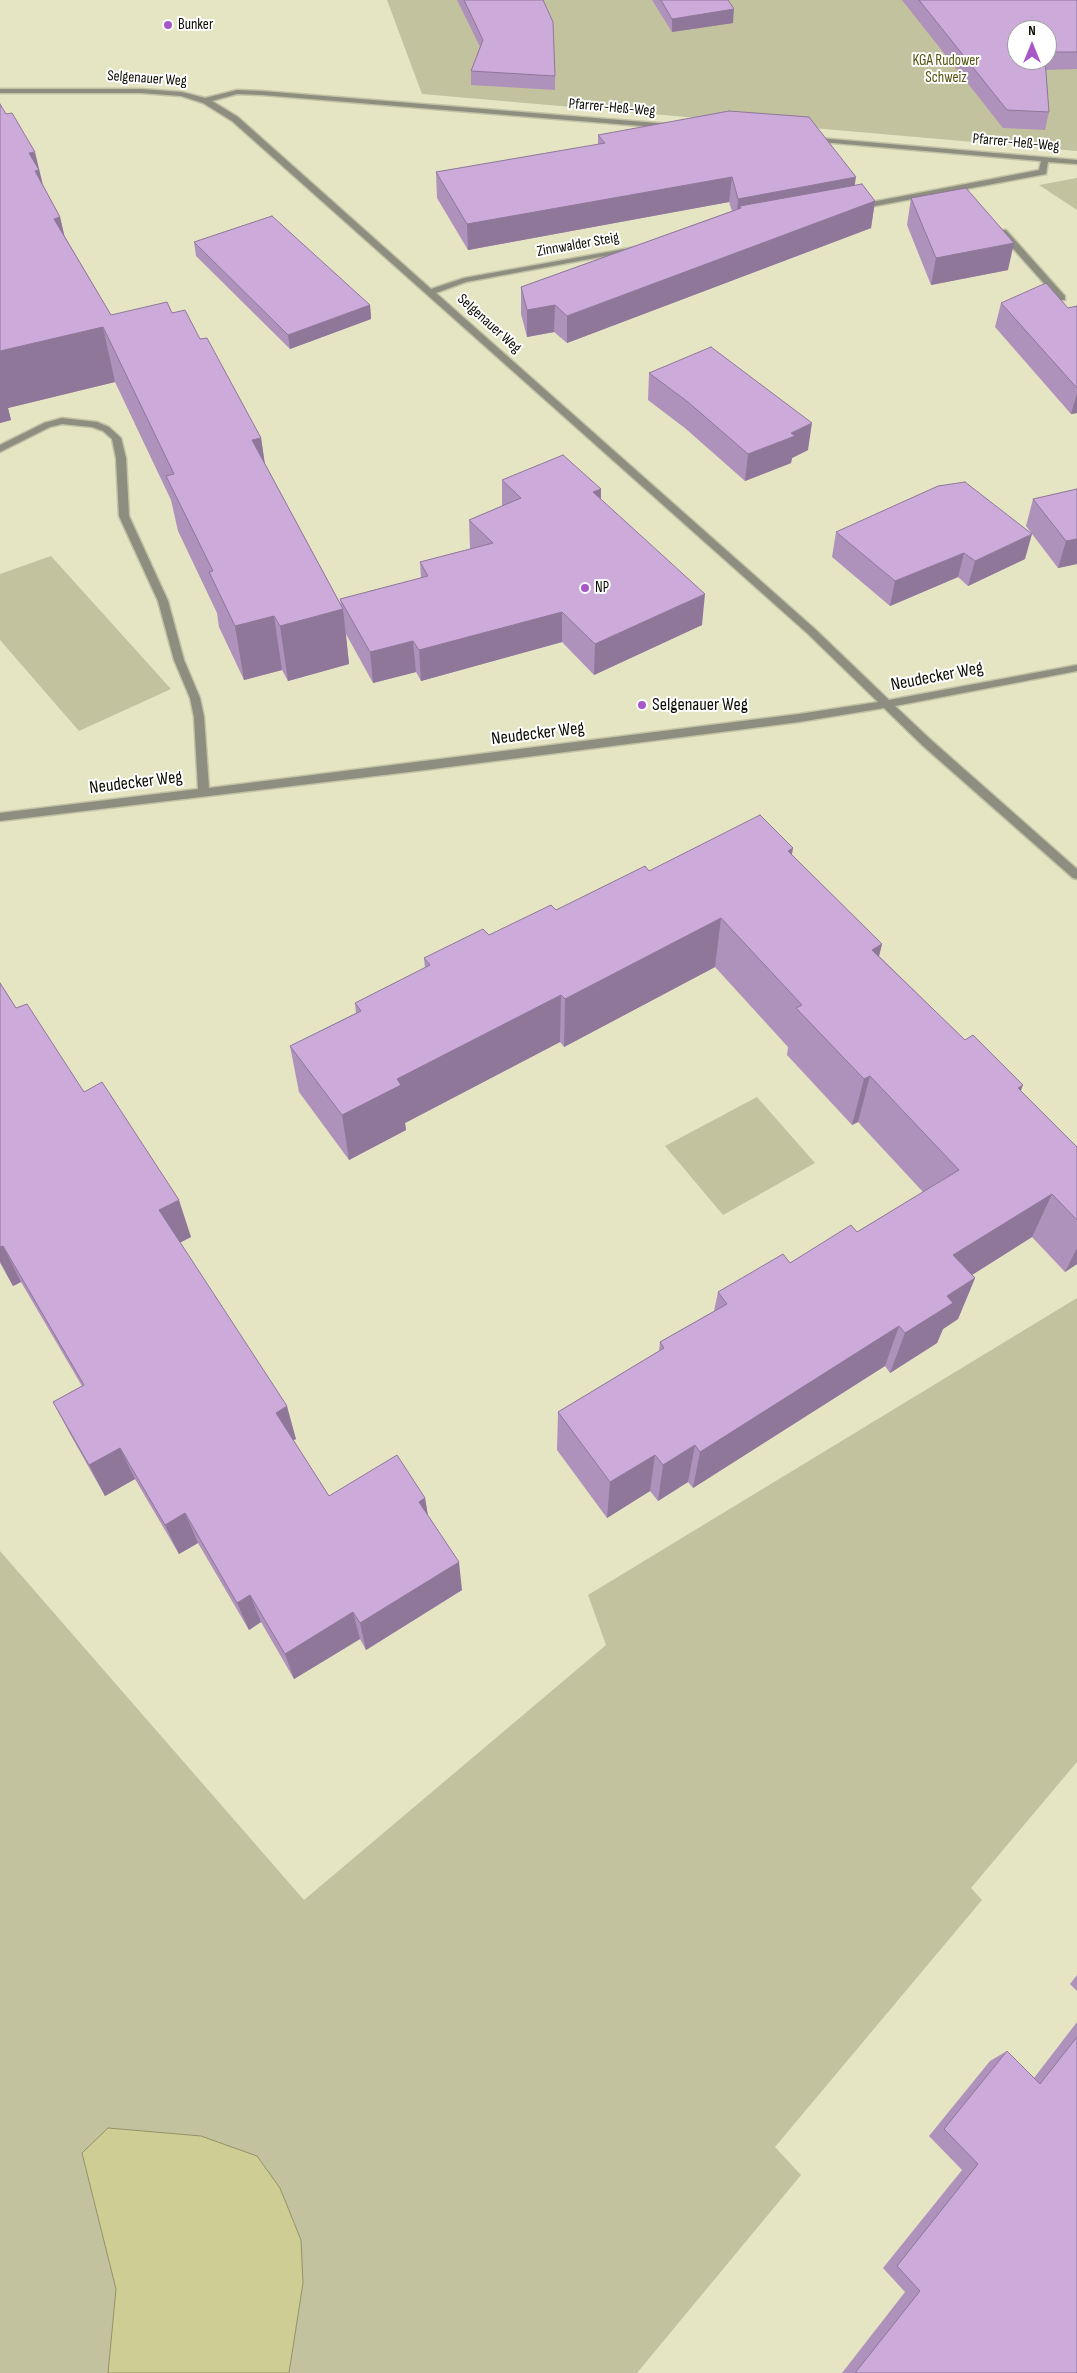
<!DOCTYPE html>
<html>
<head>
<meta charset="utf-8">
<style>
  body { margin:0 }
  #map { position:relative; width:1077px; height:2373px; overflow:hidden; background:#e5e5c4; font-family:"Sofia Sans Condensed",sans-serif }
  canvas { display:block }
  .north { position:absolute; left:1007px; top:20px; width:50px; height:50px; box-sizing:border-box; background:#fff; border:1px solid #9e9e9b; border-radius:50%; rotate:0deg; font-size:14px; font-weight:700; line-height:20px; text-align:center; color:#0d0d04 }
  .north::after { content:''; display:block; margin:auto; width:18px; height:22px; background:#a857c7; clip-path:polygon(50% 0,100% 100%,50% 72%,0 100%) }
</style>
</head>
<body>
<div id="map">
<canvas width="1077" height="2373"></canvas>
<div class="north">N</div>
</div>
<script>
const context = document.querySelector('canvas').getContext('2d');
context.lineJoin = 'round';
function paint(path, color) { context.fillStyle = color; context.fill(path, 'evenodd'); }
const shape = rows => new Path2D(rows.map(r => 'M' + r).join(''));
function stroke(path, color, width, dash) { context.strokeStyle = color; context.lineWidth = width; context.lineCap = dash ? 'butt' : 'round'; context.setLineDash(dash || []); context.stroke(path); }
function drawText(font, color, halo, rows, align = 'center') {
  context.font = font + ' "Sofia Sans Condensed",sans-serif'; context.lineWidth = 4; context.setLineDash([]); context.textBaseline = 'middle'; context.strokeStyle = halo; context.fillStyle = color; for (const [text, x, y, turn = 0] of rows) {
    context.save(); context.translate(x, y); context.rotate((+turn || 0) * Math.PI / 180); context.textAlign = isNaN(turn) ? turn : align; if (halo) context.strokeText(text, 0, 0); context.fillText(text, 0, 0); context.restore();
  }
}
paint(shape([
  [387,0,1077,0,1077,151,422,94],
  [1017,30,1047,30,1047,60,1017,60],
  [1077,178,1077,210,1039,185],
  [51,556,171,689,79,731,0,640,0,574],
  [757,1097,815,1163,723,1215,665,1146],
  [1077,1298,1077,1762,971,1888,982,1900,775,2147,801,2175,637,2373,0,2373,0,1551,304,1900,606,1645,588,1595]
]), '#c3c29f');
const water = shape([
  [108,2128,201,2136,257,2156,280,2188,301,2240,303,2283,289,2373,108,2373,116,2289,82,2153,108,2128]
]);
paint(water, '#cecd93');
stroke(water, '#949368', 1);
const minor = shape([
  [0,89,141,89,182,92,205,98,237,90,262,91,669,124,670,126,666,128,262,95,237,94,212,101,238,117,431,289,464,278,641,246,641,250,638,250,466,282,436,293,815,629,889,700,1077,665,1077,671,895,706,930,739,1077,869,1077,879,1073,878,922,745,884,708,799,722,417,771,0,821,0,813,198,789,194,717,190,698,174,660,158,601,119,516,116,458,112,439,103,431,92,427,62,424,50,427,0,452,0,445,44,423,62,418,97,422,109,427,121,438,126,458,129,516,168,601,184,660,200,698,204,717,209,788,799,714,878,702,807,633,232,121,203,103,181,96,141,93,0,93,0,89],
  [807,137,1077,160,1077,164,1048,162,1046,174,859,209,855,207,856,205,1039,170,1041,161,810,141,807,141,807,137],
  [1000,230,1006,230,1065,296,1065,300,1059,300,1000,234,1000,230]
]);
stroke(minor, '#c2c2a5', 3);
paint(minor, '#8d8d80');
paint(shape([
  [457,0,543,0,555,76,555,90,471,85,471,71,480,47],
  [652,0,728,0,733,23,672,32],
  [902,0,1077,0,1077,69,1046,70,1049,112,1045,130,1003,128],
  [1047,30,1047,60,1017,60],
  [598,135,855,185,875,201,871,228,567,343,554,332,527,337,521,314,521,287,732,211,729,202,468,250,437,198,436,172,598,145],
  [43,185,60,217,64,235,111,315,172,313,200,339,261,438,265,464,341,605,340,599,421,578,420,562,470,549,469,520,502,506,502,480,601,489,601,499,702,625,594,675,562,642,421,681,416,672,373,683,346,634,349,664,288,681,282,670,244,680,219,627,217,613,178,531,171,500,115,382,8,408,11,420,0,423],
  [911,198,1008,270,931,285,907,225],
  [194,242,370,305,371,319,290,349,196,256],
  [1001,303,1068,308,1077,306,1077,413,1071,414,995,327],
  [649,373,808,450,792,458,791,463,745,481,686,429,648,400],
  [1077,489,1077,564,1058,568,1026,526,1033,499],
  [836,532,1025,559,968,586,958,577,890,606,832,557],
  [792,855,882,944,879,956,965,1040,1021,1091,1077,1147,1077,1264,1065,1272,1032,1237,972,1275,975,1278,958,1319,943,1329,937,1343,890,1373,885,1366,693,1488,688,1482,658,1501,650,1491,607,1518,557,1450,558,1412,659,1351,660,1342,714,1311,718,1292,790,1263,857,1232,923,1192,858,1122,852,1125,787,1055,788,1047,715,967,564,1047,560,1042,405,1123,406,1130,349,1160,299,1092,290,1046,356,1013,355,1003,425,968,424,958,489,935,556,910,649,871],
  [0,983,16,1008,84,1092,191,1237,180,1242,296,1439,293,1440,329,1496,425,1498,428,1516,462,1590,366,1650,360,1639,294,1679,261,1622,249,1630,198,1543,179,1554,135,1479,105,1496,70,1434,53,1402,82,1386,21,1282,13,1286,0,1263],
  [1077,1975,1077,1991,1070,1984],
  [1077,2022,1077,2373,842,2373,905,2292,883,2268,962,2170,929,2136,990,2061,1007,2051,1034,2078]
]), '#af92bb');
paint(shape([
  [734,9,733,23,672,32,672,19],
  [35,152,48,206,29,153],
  [732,177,729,202,468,250,467,224],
  [856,177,852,203,740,206,739,225,736,225,738,199],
  [875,201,871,228,567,343,567,316],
  [60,217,73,272,54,219],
  [1014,243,1008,270,931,285,936,258],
  [370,305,371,319,290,349,288,335],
  [555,305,554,332,527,337,527,310],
  [103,327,115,382,8,408,11,420,0,423,0,351],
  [1077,393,1077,413,1071,414],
  [812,423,808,450,792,458,791,463,745,481,748,454,791,433],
  [261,438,269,493,252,440],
  [601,489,600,520,593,492],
  [1032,534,1025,559,968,586,975,561],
  [1077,539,1077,564,1058,568,1066,541],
  [964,553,958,577,890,606,895,581],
  [705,594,702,625,594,675,595,644],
  [343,609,349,664,288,681,280,626],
  [562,612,562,642,421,681,419,650],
  [274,616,282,670,244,680,235,626],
  [413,641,416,672,373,683,370,652],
  [793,848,785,897,788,851],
  [721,918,715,967,564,1047,565,999],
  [882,944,870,992,872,950],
  [561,995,560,1042,405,1123,406,1130,349,1160,342,1115,397,1079],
  [870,1076,858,1122,852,1125,864,1079],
  [1023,1085,1006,1131,1018,1088],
  [1052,1194,1032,1237,937,1297,953,1255],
  [179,1200,191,1237,172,1247,159,1210],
  [3,1246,21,1282,13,1286,0,1261,0,1247],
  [1077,1248,1077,1264,1065,1272],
  [975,1278,958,1319,943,1329,937,1343,890,1373,905,1333,947,1296],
  [899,1326,885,1366,693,1488,700,1452],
  [287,1406,296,1439,285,1445,276,1413],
  [695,1445,688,1482,658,1501,663,1465],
  [120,1448,135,1479,105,1496,89,1465],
  [655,1455,650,1491,607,1518,610,1482],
  [425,1498,430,1528,419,1502],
  [185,1513,198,1543,179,1554,165,1525],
  [459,1562,462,1590,366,1650,360,1623],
  [250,1595,261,1622,249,1630,237,1603],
  [353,1612,360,1639,294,1679,285,1654]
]), '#8f7799');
const building = shape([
  [464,0,543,0,553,22,555,76,471,71,483,40,464,0],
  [661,0,728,0,734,9,672,19,661,0],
  [919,0,1077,0,1077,52,1047,52,1047,30,1017,30,1017,60,1045,60,1049,112,1007,110,919,0],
  [0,104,6,114,12,113,35,152,29,153,39,170,35,171,60,217,54,219,111,315,167,302,172,313,185,310,200,339,207,338,261,438,252,440,343,609,280,626,274,616,235,626,209,572,213,571,166,476,174,474,103,327,0,351,0,104],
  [729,111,809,117,856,177,738,199,732,177,467,224,436,172,605,143,598,135,729,111],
  [862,184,875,201,567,316,555,305,527,310,521,287,741,208,740,206,862,184],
  [966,188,1014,243,936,258,911,198,966,188],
  [272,216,370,305,288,335,194,242,272,216],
  [1046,283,1068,308,1077,306,1077,388,1001,303,1046,283],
  [711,347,812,423,791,433,795,436,748,454,688,402,649,373,711,347],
  [563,455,601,489,593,492,705,594,595,644,562,612,419,650,413,641,370,652,340,599,428,576,420,562,493,543,469,520,521,498,502,480,563,455],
  [965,482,1032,534,975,561,964,553,895,581,836,532,938,486,965,482],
  [1077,489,1077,539,1066,541,1033,499,1077,489],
  [760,815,793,848,788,851,882,944,872,950,965,1040,973,1035,1023,1085,1018,1088,1077,1147,1077,1220,1052,1194,953,1255,975,1278,947,1296,953,1303,905,1333,899,1326,700,1452,695,1445,663,1465,655,1455,610,1482,558,1412,664,1348,660,1342,727,1304,718,1292,783,1254,790,1263,851,1225,857,1232,959,1170,870,1076,864,1079,796,1008,802,1005,721,918,565,999,561,995,397,1079,401,1085,342,1115,290,1046,361,1011,355,1003,430,965,424,958,483,929,489,935,551,905,556,910,645,866,649,871,760,815],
  [0,983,16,1008,27,1004,84,1092,102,1082,179,1200,159,1210,287,1406,276,1413,329,1496,397,1455,425,1498,419,1502,459,1562,360,1623,353,1612,285,1654,250,1595,237,1603,185,1513,165,1525,120,1448,89,1465,53,1402,84,1385,3,1246,0,1247,0,983],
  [1077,2037,1077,2373,855,2373,920,2291,897,2266,978,2164,944,2129,1007,2051,1040,2084,1077,2037]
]);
paint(building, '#ccaada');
stroke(building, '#8f7799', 1);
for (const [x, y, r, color] of [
  [168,25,5,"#a857c7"],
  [585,588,5,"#a857c7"],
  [642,705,5,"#a857c7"]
]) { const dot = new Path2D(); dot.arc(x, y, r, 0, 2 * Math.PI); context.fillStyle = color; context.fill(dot); stroke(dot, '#fff', 2); }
drawText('15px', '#0d0d04', '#fff', [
  ["Bunker",178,25],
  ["NP",595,588]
], 'left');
drawText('15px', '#56530f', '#fff', [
  ["KGA Rudower",946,61],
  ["Schweiz",946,78]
]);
drawText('15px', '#0d0d04', '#fff', [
  ["Selgenauer Weg",147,79,4],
  ["Pfarrer-Heß-Weg",612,108,5],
  ["Pfarrer-Heß-Weg",1016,143,5],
  ["Zinnwalder Steig",578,245,-10],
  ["Selgenauer Weg",489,324,42]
]);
drawText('18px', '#0d0d04', '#fff', [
  ["Neudecker Weg",937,677,-11],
  ["Neudecker Weg",538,734,-7],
  ["Neudecker Weg",136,783,-7]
]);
drawText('18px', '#0d0d04', '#fff', [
  ["Selgenauer Weg",652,705]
], 'left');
</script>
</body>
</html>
